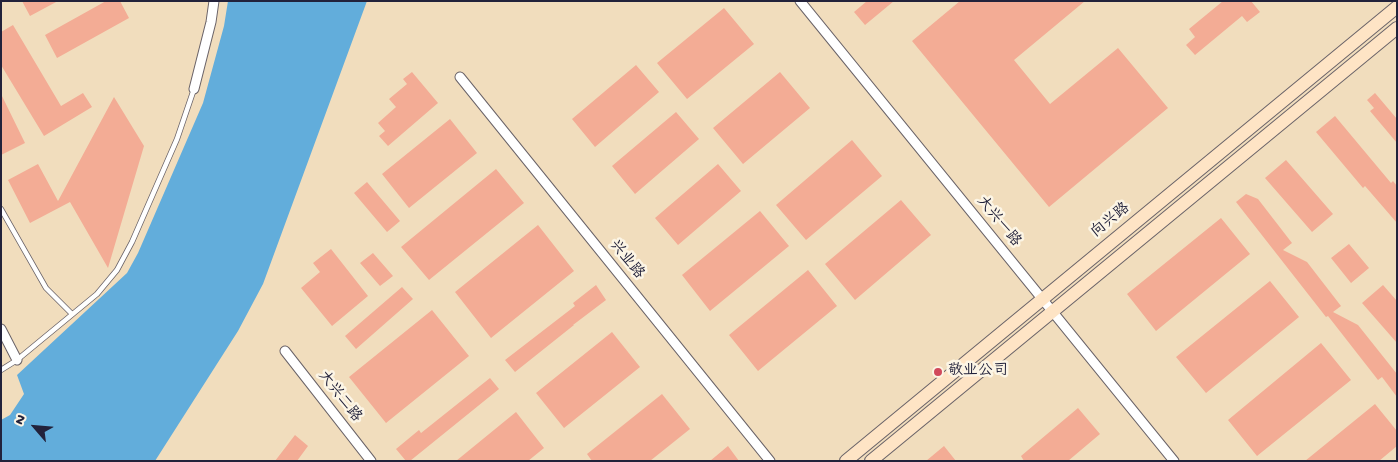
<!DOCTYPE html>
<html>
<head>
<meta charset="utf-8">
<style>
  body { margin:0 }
  #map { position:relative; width:1398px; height:462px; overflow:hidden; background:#f1ddbd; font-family:"Gochi Hand",sans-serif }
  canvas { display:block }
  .frame { position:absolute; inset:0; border:2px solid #22223b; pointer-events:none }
  .north { position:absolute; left:10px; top:402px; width:50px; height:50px; -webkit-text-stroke:4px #fcf5e5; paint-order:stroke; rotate:297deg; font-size:14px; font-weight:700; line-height:20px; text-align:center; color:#22223b }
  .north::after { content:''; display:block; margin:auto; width:18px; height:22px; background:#22223b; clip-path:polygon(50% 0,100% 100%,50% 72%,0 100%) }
</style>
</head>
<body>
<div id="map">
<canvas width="1398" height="462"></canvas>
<div class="frame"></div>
<div class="north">N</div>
</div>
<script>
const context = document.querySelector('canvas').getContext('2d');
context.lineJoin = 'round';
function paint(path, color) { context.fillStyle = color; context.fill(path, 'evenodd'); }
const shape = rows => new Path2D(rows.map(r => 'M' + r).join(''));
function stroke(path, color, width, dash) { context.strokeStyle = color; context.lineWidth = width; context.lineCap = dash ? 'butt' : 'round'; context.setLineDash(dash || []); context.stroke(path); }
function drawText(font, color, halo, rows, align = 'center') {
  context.font = font + ' "Gochi Hand","LXGW WenKai TC",sans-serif'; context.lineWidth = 5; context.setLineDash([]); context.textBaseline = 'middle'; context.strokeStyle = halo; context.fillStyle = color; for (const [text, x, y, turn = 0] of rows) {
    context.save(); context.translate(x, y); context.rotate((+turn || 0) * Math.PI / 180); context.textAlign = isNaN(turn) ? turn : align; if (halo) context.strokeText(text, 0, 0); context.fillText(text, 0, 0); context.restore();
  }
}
paint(shape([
  [228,1,367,1,263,284,238,331,155,461,1,461,1,420,10,415,24,394,17,375,127,273,138,253,203,103,224,26]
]), '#62addb');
paint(shape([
  [22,1,58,1,30,16],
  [106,1,120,1,129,18,57,58,45,35],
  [867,1,894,1,865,25,854,12],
  [960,1,1085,1,1014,60,1050,104,1118,48,1168,108,1049,207,912,41],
  [1223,1,1251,1,1260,12,1247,22,1242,16,1195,55,1186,45,1195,37,1189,29],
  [724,8,754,44,687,99,657,63],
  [13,25,61,106,83,93,92,107,44,136,1,65,1,32],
  [636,65,659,92,595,147,572,119],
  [412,72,438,103,388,146,379,136,385,131,378,123,396,107,389,99,407,84,403,79],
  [780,72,810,108,743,164,713,128],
  [1375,93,1397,119,1397,143,1370,111,1374,108,1367,100],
  [1,94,25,143,1,155],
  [114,97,144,146,108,268,70,202,30,223,8,180,38,164,58,201],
  [676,112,699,139,635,194,612,166],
  [1335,116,1391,183,1393,181,1397,186,1397,223,1365,186,1363,188,1316,132],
  [450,119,477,153,409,208,382,174],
  [852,140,882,176,806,240,776,205],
  [1286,160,1333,214,1312,232,1265,178],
  [718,164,741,191,678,245,655,218],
  [496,169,524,203,429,280,401,247],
  [367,182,400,221,387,232,354,193],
  [1246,194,1258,199,1292,243,1283,250,1307,262,1341,306,1333,312,1358,325,1397,374,1397,397,1382,377,1378,380,1328,316,1326,317,1236,202],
  [901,200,931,235,855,300,825,264],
  [760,211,789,246,710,311,682,275],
  [1221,218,1250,254,1156,331,1127,294],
  [538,225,574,271,491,338,455,292],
  [1349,244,1369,268,1351,283,1331,258],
  [331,249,368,296,332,326,301,288,320,272,313,263],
  [373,253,393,276,380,286,360,263],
  [808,270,837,306,758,371,729,335],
  [1270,281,1299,317,1206,393,1176,357],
  [596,285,606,300,573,325,574,325,515,372,505,360,575,306,573,303],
  [1383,285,1397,301,1397,343,1362,303],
  [402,287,413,299,356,349,345,336],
  [432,310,469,356,386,423,349,377],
  [612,332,640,367,564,428,536,393],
  [1321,343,1351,380,1257,456,1228,420],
  [490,378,499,389,410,461,406,461,396,449,419,430,421,433],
  [662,394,690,429,650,461,592,461,587,454],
  [1375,404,1397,431,1397,446,1379,461,1305,461],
  [1078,408,1100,434,1068,461,1024,461,1021,456],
  [516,412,544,448,528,461,456,461],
  [295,435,308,446,297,461,275,461],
  [728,446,739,461,710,461],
  [944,446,956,461,926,461]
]), '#f3ac95');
const lane = shape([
  [1,209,46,288,72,314],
  [1,370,17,360,97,294,117,270,132,242,177,139,194,89]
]);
const street = shape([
  [800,1,1174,461],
  [460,77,770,461],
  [194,89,211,22,214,1],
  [1,329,17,360],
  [285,351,371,461]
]);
const secondary = shape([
  [846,461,1397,7],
  [871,461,1397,28]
]);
stroke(lane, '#6a6368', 6);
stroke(street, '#6a6368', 11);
stroke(secondary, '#6a6368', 14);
stroke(lane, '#fff', 4.5);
stroke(street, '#fff', 9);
stroke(secondary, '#fee4c5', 12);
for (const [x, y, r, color] of [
  [938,372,5,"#d1495b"]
]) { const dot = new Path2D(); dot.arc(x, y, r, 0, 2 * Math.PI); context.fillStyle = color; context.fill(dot); stroke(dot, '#fcf5e5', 2); }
drawText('15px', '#22223b', '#fcf5e5', [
  ["向兴路",1111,221,-39],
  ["大兴一路",998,222,51],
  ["兴业路",626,260,51],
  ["大兴二路",339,397,52]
]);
drawText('15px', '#22223b', '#fcf5e5', [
  ["敬业公司",948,372]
], 'left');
</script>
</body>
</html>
